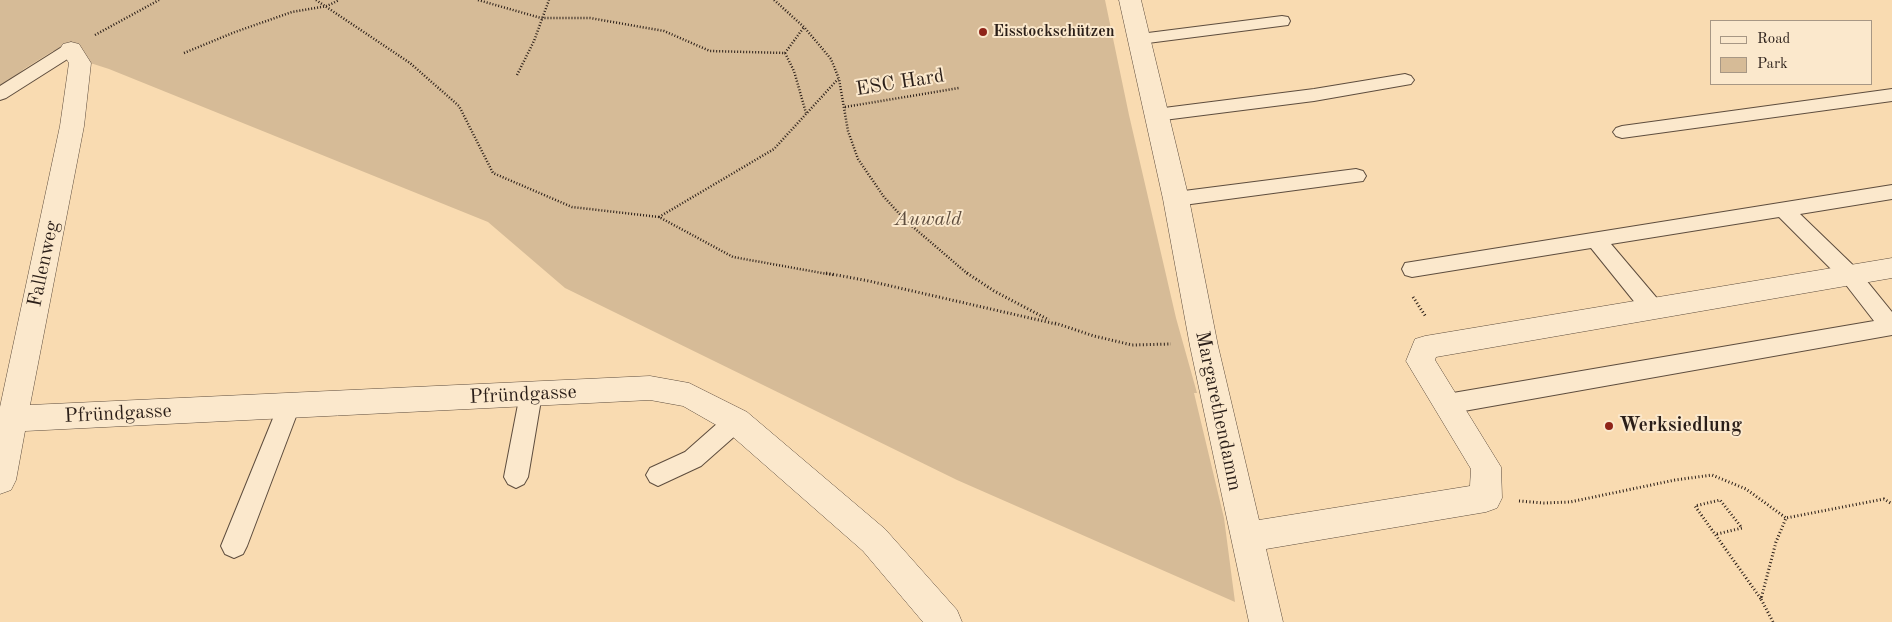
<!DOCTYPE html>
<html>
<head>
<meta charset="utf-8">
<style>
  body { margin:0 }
  #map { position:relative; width:1892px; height:622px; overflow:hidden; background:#f9dbb1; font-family:"Old Standard TT",serif }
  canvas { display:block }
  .legend { position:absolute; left:1710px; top:20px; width:162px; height:65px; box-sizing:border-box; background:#fbe8cc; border:1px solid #a79784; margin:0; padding:6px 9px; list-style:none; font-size:15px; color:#2a1e18 }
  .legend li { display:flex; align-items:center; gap:10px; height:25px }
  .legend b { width:25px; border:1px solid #a79784 }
</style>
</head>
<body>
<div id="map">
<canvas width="1892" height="622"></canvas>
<ul class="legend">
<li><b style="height:6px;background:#fbe8cc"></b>Road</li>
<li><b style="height:14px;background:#d6bb97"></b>Park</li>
</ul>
</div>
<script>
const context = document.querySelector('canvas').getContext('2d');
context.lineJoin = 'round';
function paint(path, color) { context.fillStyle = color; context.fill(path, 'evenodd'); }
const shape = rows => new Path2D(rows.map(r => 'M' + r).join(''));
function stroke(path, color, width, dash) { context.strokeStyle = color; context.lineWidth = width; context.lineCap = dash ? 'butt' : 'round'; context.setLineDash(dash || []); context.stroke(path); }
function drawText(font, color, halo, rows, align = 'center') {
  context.font = font + ' "Old Standard TT",serif'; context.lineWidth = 4; context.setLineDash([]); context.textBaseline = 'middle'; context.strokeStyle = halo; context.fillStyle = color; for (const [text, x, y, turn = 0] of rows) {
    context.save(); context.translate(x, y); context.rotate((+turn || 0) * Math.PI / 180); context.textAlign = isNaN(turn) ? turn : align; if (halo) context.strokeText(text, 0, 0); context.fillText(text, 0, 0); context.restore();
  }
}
paint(shape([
  [0,0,1105,0,1129,115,1176,318,1197,393,1194,393,1224,518,1235,602,957,480,565,288,488,222,109,69,53,51,24,69,0,89]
]), '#d6bb97');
const lane = shape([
  [1282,16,1288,17,1290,21,1288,25,1140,44,1134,43,1132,39,1134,35,1140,34,1282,16],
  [71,44,77,45,80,49,77,53,6,98,0,100,0,86,65,45,71,44],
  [1405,74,1411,76,1414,80,1411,84,1314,101,1156,121,1150,119,1147,115,1150,111,1156,109,1314,89,1405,74],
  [1892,89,1892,101,1622,138,1616,136,1613,132,1616,128,1622,126,1892,89],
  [1356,169,1363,171,1366,176,1363,181,1176,206,1169,204,1166,199,1169,194,1176,192,1356,169],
  [1892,185,1892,199,1800,214,1857,269,1892,312,1892,335,1447,414,1439,411,1436,404,1439,397,1447,394,1874,321,1843,281,1779,217,1611,244,1661,303,1664,309,1661,315,1653,317,1645,315,1591,248,1412,277,1405,275,1402,269,1405,263,1892,185],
  [531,385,539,387,542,394,528,477,524,484,516,488,508,484,504,477,520,394,523,387,531,385],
  [289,396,297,399,300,406,247,546,243,554,234,558,225,554,221,546,278,406,281,399,289,396],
  [736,411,744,414,748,421,744,428,701,466,658,486,650,482,646,475,650,468,685,452,728,414,736,411]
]);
const street = shape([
  [1119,0,1141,0,1189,199,1218,346,1259,520,1470,486,1471,469,1406,361,1415,339,1425,336,1892,258,1892,278,1436,357,1435,360,1501,467,1502,498,1497,508,1486,512,1266,549,1283,622,1249,622,1190,346,1163,199,1119,0],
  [71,42,79,44,91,63,84,126,30,405,650,376,689,383,747,412,885,529,957,610,962,622,923,622,863,551,725,430,683,406,650,400,25,431,16,480,11,490,0,494,0,407,60,126,69,63,60,49,63,44,71,42]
]);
stroke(lane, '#5e4d3e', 2);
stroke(street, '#5e4d3e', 1);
stroke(shape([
  [316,0,410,63,459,106,493,173,572,207,659,217,733,257,833,275],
  [478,0,541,18,590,18,664,31,710,51,785,53,794,71,806,113],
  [774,0,804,27,831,59,839,79,848,131,858,159,884,197,906,221,969,275],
  [95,35,159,0],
  [184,53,235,32,292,12,327,6,339,0],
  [785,53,804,27],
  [517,75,534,41,549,0],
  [845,107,959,88],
  [659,217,774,149,838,79]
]), '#2a1e18', 2.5, [1, 2]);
stroke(shape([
  [826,273,869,281,1056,324],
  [967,273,994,291,1049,320],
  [1413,297,1426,317],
  [1055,323,1094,336,1132,345,1171,344],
  [1519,501,1544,503,1570,502,1675,480,1712,475,1746,489,1786,518],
  [1717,534,1742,528,1720,500,1695,506,1761,599],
  [1773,622,1761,599,1776,542,1786,518,1884,499,1892,504]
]), '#2a1e18', 3, [1, 2.5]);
paint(lane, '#fbe8cc');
paint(street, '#fbe8cc');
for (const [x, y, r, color] of [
  [983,32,5,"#8f2418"],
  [1609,426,5,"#8f2418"]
]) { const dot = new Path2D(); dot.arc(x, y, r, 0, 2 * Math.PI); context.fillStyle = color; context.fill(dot); stroke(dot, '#fbe8cc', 2); }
drawText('bold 16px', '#2a1e18', '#fbe8cc', [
  ["Eisstockschützen",993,32]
], 'left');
drawText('20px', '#2a1e18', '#fbe8cc', [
  ["ESC Hard",900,83,-9],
  ["Fallenweg",44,264,-78],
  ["Pfründgasse",523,395,-3],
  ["Margarethendamm",1218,411,78],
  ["Pfründgasse",118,414,-3]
]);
drawText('italic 20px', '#5e4d3e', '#fbe8cc', [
  ["Auwald",928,220]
]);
drawText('bold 20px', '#2a1e18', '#fbe8cc', [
  ["Werksiedlung",1619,426]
], 'left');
</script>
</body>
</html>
